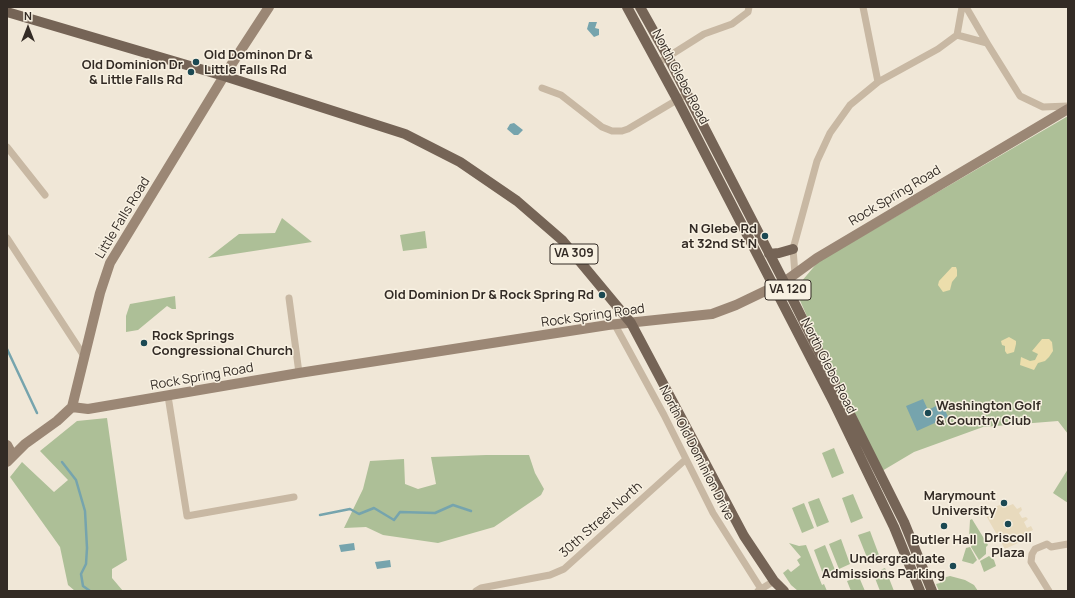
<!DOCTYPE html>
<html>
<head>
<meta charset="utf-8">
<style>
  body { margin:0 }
  #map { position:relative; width:1075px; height:598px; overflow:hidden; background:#f0e7d7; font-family:Manrope,sans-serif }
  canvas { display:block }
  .frame { position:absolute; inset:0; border:8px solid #332b25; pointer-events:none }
  .north { position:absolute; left:8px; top:8px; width:40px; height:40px; -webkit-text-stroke:3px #f8f1e2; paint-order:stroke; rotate:0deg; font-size:11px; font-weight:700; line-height:16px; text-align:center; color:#332b25 }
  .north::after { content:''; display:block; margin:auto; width:14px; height:18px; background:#332b25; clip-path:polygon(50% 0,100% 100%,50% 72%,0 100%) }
</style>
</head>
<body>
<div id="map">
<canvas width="1075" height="598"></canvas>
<div class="frame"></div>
<div class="north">N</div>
</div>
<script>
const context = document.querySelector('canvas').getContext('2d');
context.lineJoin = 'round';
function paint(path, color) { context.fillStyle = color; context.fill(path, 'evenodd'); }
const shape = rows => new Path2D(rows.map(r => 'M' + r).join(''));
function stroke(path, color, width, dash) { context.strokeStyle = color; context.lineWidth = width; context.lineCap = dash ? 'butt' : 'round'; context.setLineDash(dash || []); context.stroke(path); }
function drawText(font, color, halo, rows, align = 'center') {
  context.font = font + ' Manrope,sans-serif'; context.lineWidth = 3; context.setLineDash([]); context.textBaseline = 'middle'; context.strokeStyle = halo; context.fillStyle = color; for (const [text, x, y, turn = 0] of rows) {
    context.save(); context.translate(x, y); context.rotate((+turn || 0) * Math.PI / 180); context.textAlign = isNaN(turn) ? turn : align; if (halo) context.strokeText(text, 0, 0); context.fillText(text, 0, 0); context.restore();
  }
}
paint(shape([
  [1068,116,1068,434,1058,421,983,427,914,452,882,471,816,337,795,289,818,262],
  [282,218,312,242,208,258,239,234,275,233],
  [425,231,427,248,403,251,400,235],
  [175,296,176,309,172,309,167,306,138,330,126,332,126,316,130,304],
  [107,418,127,560,112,569,112,578,123,591,75,591,68,585,60,547,10,477,22,462,54,492,68,480,40,451,77,421],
  [834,448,844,473,832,478,822,453],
  [486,455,529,455,535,473,544,489,541,495,494,527,438,543,383,535,366,527,344,528,363,489,370,461,404,459,405,484,418,489,436,484,431,457],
  [1068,469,1068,503,1053,493],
  [853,494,863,518,851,523,842,498],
  [819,498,829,522,817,527,808,502],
  [804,503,814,528,802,533,792,508],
  [972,519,988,545,986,547,986,554,979,560,971,547,973,541,969,537,970,520],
  [870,531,879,555,868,560,858,535],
  [841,539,850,564,839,569,829,544],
  [789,543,799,546,806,545,822,585,824,584,827,591,798,591,791,585,783,573,788,569,791,572,800,565,797,560,801,557],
  [825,545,835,570,823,574,814,550],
  [970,547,977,560,973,564,962,561,966,548],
  [989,556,994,560,996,566,984,572,980,561],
  [885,568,894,591,880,591,873,573],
  [950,576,965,580,974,585,978,591,939,591,936,584,940,583,939,579],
  [859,577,865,591,851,591,847,581]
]), '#adbf97');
paint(shape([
  [952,267,956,267,957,270,957,276,952,282,950,290,943,292,938,285,939,281],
  [1009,337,1016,341,1016,344,1014,352,1007,354,1005,351,1005,346,1002,345,1001,341],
  [1042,339,1049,339,1052,342,1053,351,1049,357,1045,361,1038,363,1034,370,1020,365,1021,357,1030,361,1035,360,1038,354,1032,351]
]), '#ecdeac');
paint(shape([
  [1006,502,1008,506,1013,504,1017,509,1021,507,1022,510,1019,513,1022,518,1026,517,1028,519,1024,522,1027,528,1031,526,1033,530,1018,538,1020,542,1005,549,984,512,985,511,988,516,994,514,991,509]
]), '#e8dabd');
paint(shape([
  [589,22,597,22,595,28,599,29,599,35,594,37,587,29],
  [514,123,523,130,518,135,514,135,507,129,510,124],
  [923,399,928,410,942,403,948,417,917,431,906,406],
  [354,543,355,550,341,552,339,545],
  [390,560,391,567,377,569,375,562]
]), '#76a4ad');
stroke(shape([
  [7,349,37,413],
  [62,462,76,480,85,511,87,548,86,564,81,574,83,586,90,591],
  [320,515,350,509,359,514,374,508,394,520,400,512,435,513,453,505,471,511]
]), '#76a4ad', 2.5);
stroke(shape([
  [863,7,878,82],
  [962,7,957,35,987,43,1020,96,1043,107,1068,106],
  [966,7,987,43],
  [658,63,704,34,732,24,748,12,749,7],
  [542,88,561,95,602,127,612,131,622,131,628,129,687,94],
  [7,147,45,195],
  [7,238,84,356],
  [795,274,793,249,817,161,830,133,850,105,878,82,938,49,957,35],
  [289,298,299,373],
  [615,325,664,415,713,513,761,589],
  [168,396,187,516,294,497],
  [476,591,481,588,550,575,564,569,685,460],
  [758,591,774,581],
  [1049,591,1031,562,1032,554,1035,549,1047,544,1051,547,1068,544]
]), '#c8b8a3', 7);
stroke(shape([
  [72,407,88,409,299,373,608,325,712,314,736,305,784,282,817,258,1068,109],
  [7,445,13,456],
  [7,462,25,444,57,421,72,407,100,293,110,263,224,76,269,7]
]), '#9b8775', 10);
stroke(shape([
  [627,7,677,99,834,403,894,527,920,591],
  [640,7,668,57,784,282,904,522,932,591],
  [7,12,224,76,405,134,460,162,517,201,562,240,631,323,744,536,774,581,784,591],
  [769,254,779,253,793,249]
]), '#756456', 10);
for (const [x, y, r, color] of [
  [196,62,4,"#1b4953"],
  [191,72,4,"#1b4953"],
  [765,236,4,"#1b4953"],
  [602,295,4,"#1b4953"],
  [144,343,4,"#1b4953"],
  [928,413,4,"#1b4953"],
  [1004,503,4,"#1b4953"],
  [1008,524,4,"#1b4953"],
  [944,526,4,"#1b4953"],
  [953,566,4,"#1b4953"]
]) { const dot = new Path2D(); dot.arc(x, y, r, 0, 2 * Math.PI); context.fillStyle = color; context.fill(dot); stroke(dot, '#f8f1e2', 1.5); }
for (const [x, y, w] of [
  [574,254,48],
  [788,290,46]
]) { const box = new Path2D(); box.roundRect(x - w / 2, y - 10, w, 20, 3); context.fillStyle = '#f8f1e2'; context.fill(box); stroke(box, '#332b25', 1); }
drawText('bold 12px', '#332b25', null, [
  ["VA 309",574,254],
  ["VA 120",788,290]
]);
drawText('bold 13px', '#332b25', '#f8f1e2', [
  ["Old Dominon Dr &",204,55,"left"],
  ["Little Falls Rd",204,70,"left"],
  ["Old Dominion Dr",183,65],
  ["& Little Falls Rd",183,80],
  ["N Glebe Rd",757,229],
  ["at 32nd St N",757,244],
  ["Old Dominion Dr & Rock Spring Rd",594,295],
  ["Rock Springs",152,336,"left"],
  ["Congressional Church",152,351,"left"],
  ["Washington Golf",936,406,"left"],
  ["& Country Club",936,421,"left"],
  ["Marymount",996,496],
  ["University",996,511],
  ["Driscoll",1008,538,"center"],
  ["Plaza",1008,553,"center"],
  ["Butler Hall",944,540,"center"],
  ["Undergraduate",945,559],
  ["Admissions Parking",945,574]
], 'right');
drawText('13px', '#332b25', '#f8f1e2', [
  ["North Glebe Road",680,77,62],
  ["Rock Spring Road",895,196,-31],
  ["Little Falls Road",123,218,-59],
  ["Rock Spring Road",593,316,-8],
  ["North Glebe Road",828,366,63],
  ["Rock Spring Road",202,377,-10],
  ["North Old Dominion Drive",696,453,63],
  ["30th Street North",601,520,-42]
]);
</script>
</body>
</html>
